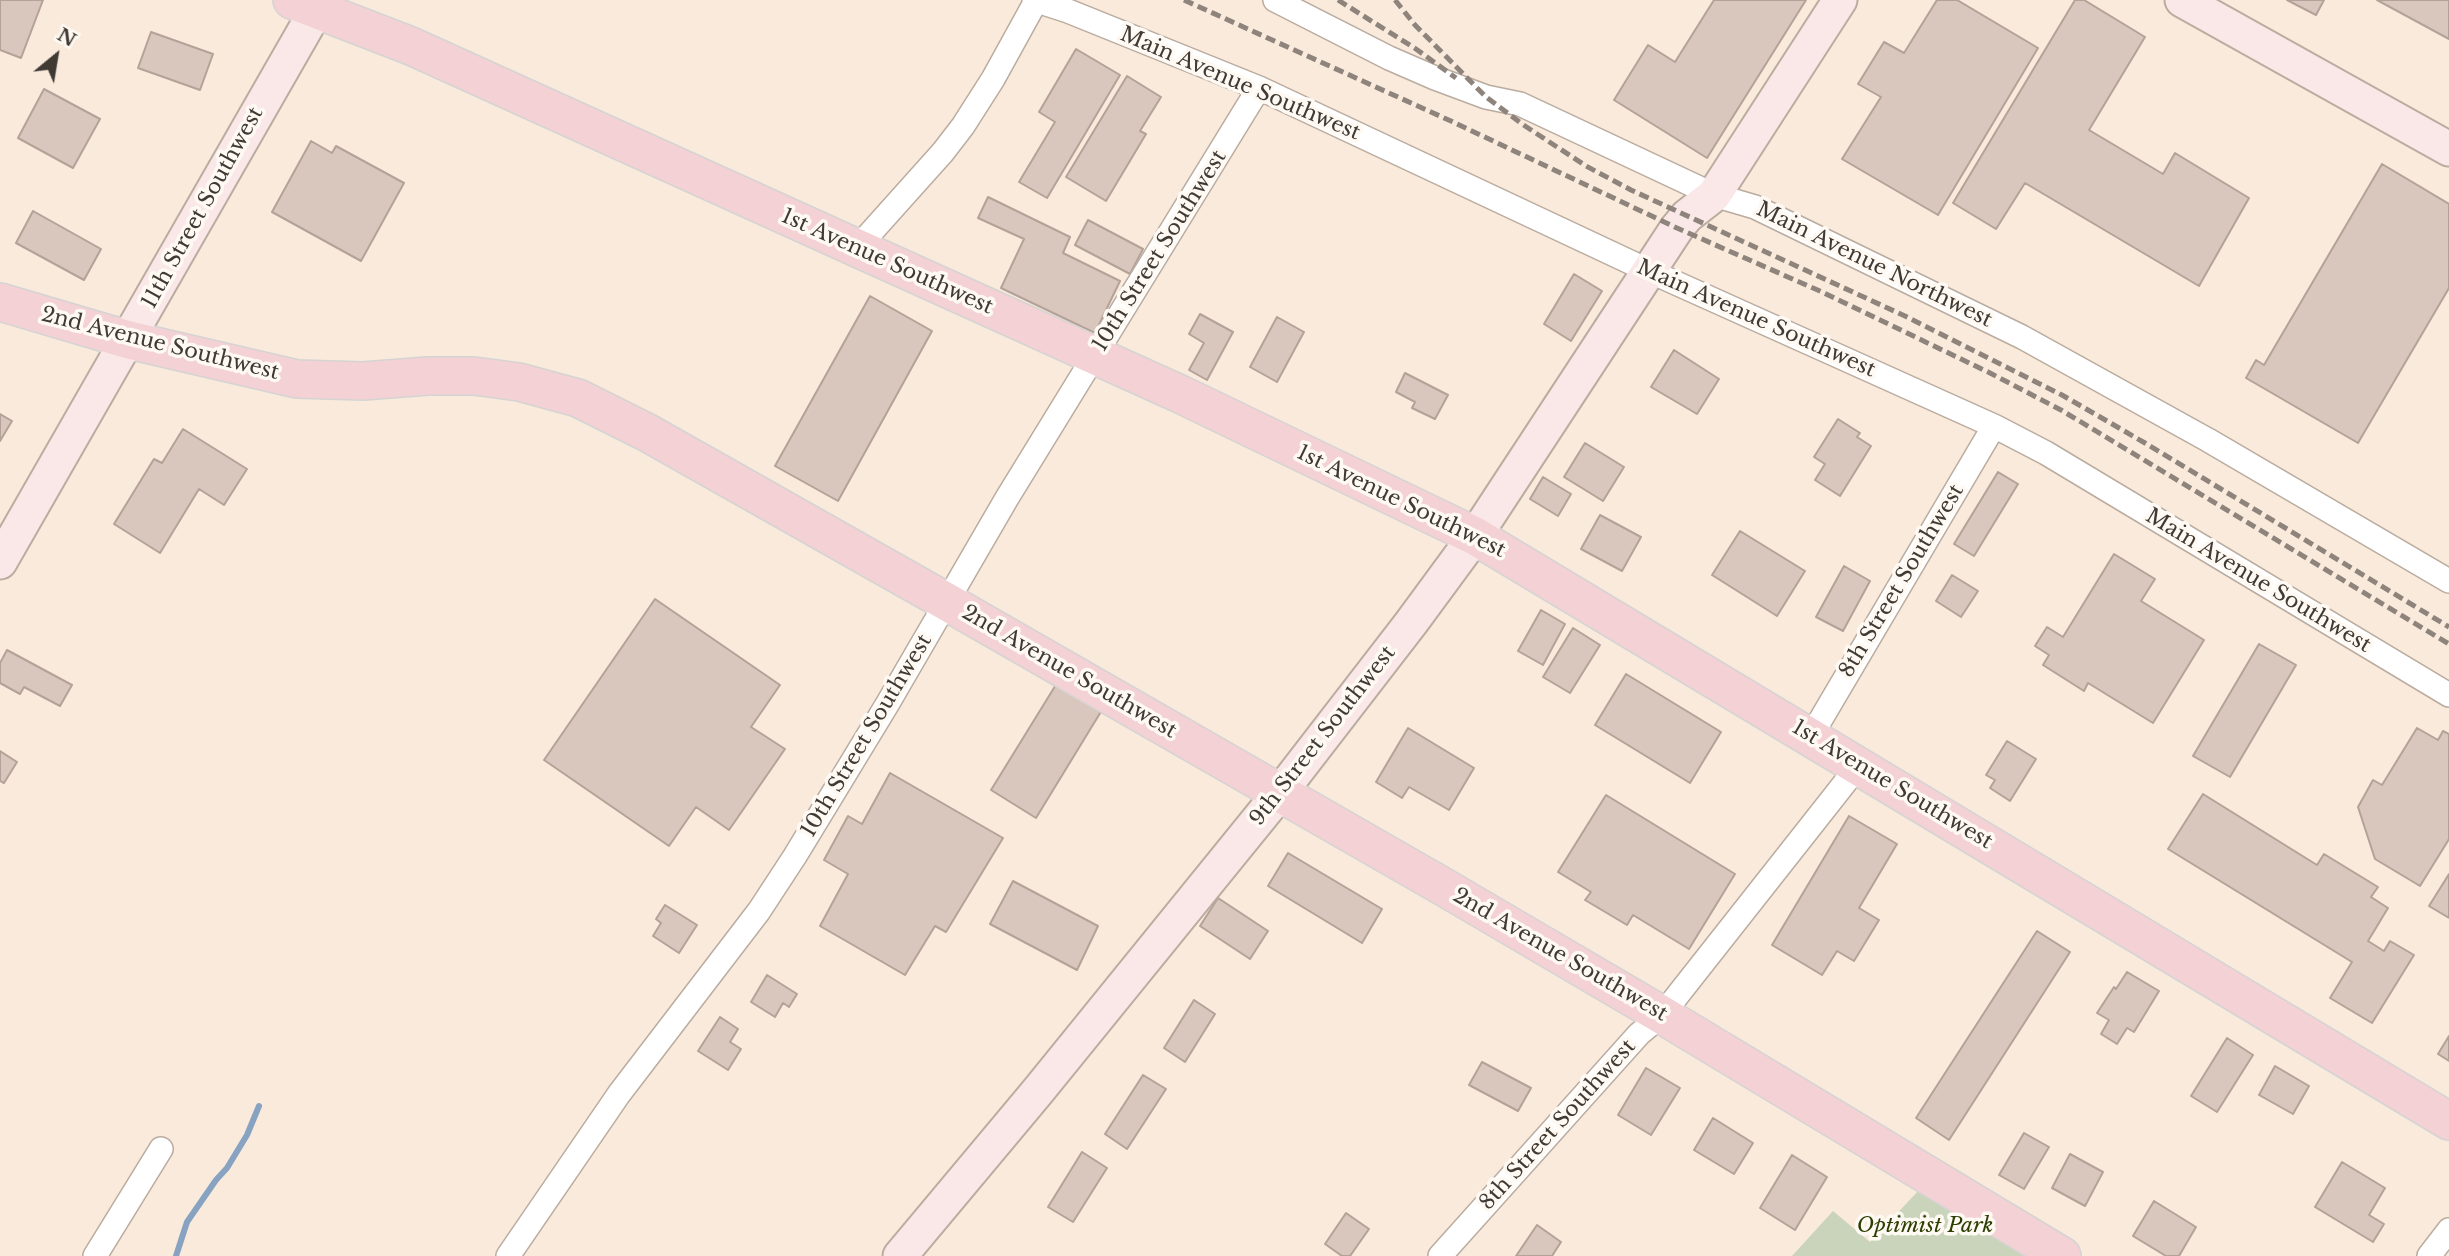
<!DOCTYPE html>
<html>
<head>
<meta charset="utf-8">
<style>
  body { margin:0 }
  #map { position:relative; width:2449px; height:1256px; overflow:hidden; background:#f9eadc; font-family:"Libre Baskerville",serif }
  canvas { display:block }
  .north { position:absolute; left:21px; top:21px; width:70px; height:70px; -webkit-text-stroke:5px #fff9f3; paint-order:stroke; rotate:30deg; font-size:19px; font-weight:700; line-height:28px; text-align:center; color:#403a35 }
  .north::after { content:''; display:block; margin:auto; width:24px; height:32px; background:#403a35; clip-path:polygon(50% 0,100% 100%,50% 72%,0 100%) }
</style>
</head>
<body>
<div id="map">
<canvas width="2449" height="1256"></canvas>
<div class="north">N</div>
</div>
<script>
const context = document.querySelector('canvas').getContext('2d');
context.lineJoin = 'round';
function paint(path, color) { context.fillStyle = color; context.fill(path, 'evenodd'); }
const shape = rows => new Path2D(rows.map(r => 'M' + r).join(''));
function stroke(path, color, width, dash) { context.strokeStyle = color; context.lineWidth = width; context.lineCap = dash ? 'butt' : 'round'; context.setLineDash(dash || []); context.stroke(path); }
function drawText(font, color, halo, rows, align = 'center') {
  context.font = font + ' "Libre Baskerville",serif'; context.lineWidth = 7; context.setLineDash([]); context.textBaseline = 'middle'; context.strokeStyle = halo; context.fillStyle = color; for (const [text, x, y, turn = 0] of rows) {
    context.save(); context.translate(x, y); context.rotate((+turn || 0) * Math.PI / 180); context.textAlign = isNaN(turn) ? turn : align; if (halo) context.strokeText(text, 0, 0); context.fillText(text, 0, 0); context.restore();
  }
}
paint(shape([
  [1920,1189,2027,1256,1792,1256,1833,1211,1870,1242]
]), '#c9d4bb');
stroke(shape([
  [176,1256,187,1222,216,1180,227,1168,247,1135,259,1106]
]), '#87a3c1', 6);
const building = shape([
  [0,0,43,0,21,58,0,50,0,0],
  [1714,0,1806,0,1707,158,1614,100,1648,45,1675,62,1714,0],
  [1937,0,1957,0,2038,48,1938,215,1842,159,1881,97,1858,84,1884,42,1904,53,1937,0],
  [2075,0,2084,0,2145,37,2089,130,2163,174,2175,153,2249,198,2199,286,2025,183,1996,229,1953,203,2075,0],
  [2287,0,2324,0,2316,15,2287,0],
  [2377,0,2449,0,2449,39,2377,0],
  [151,32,213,54,200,90,138,68,151,32],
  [1076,49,1120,75,1047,198,1019,182,1055,122,1039,112,1076,49],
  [1127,76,1161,97,1140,131,1146,134,1106,201,1066,177,1127,76],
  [44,89,100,119,73,168,18,138,44,89],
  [311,141,332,153,336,146,404,183,361,261,272,212,311,141],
  [2382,164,2449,204,2449,288,2358,443,2246,378,2256,360,2264,365,2382,164],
  [988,197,1070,237,1063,253,1120,281,1095,333,1001,288,1024,239,978,218,988,197],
  [33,211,101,249,84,280,16,243,33,211],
  [1088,220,1143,249,1130,274,1075,245,1088,220],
  [1574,274,1602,291,1571,341,1544,324,1574,274],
  [870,296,932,331,838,501,775,466,870,296],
  [1200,314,1233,332,1207,380,1189,370,1204,343,1189,334,1200,314],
  [1277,317,1304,332,1277,382,1250,367,1277,317],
  [1674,350,1719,379,1697,414,1651,387,1674,350],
  [1405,373,1448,395,1435,419,1412,408,1415,402,1396,392,1405,373],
  [0,414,12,421,0,441,0,414],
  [1838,419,1860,433,1857,437,1871,446,1840,496,1815,480,1825,464,1814,457,1838,419],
  [183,429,247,469,224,505,199,489,160,553,114,524,154,459,162,463,183,429],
  [1585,443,1624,467,1603,501,1564,477,1585,443],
  [1998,472,2018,484,1974,556,1954,544,1998,472],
  [1543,477,1571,494,1558,516,1530,499,1543,477],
  [1600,515,1641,537,1622,571,1581,549,1600,515],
  [1740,531,1805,571,1777,616,1712,575,1740,531],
  [2114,554,2155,579,2141,601,2204,640,2153,723,2088,683,2084,691,2043,665,2049,655,2035,646,2047,627,2063,637,2114,554],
  [1844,566,1870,581,1843,631,1816,617,1844,566],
  [1952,575,1978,591,1961,617,1936,601,1952,575],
  [655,599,780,685,751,727,785,749,729,830,696,807,669,846,544,760,655,599],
  [1541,610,1565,624,1543,665,1518,651,1541,610],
  [1573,628,1600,645,1570,693,1543,677,1573,628],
  [2259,644,2296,665,2230,777,2193,756,2259,644],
  [7,650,72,685,60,706,24,687,20,694,0,683,0,663,7,650],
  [1626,674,1721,732,1690,783,1595,725,1626,674],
  [1057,683,1102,710,1036,818,991,790,1057,683],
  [1408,728,1474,768,1449,810,1409,787,1402,798,1376,782,1408,728],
  [2417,728,2438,740,2443,731,2449,734,2449,839,2420,886,2375,859,2358,807,2373,780,2382,785,2417,728],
  [2007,741,2036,759,2010,801,1990,788,1995,780,1986,775,2007,741],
  [0,751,17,762,4,783,0,781,0,751],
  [890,773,1003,838,946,932,935,926,905,975,820,926,848,874,824,860,848,816,862,824,890,773],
  [2203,794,2317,865,2324,854,2378,887,2371,897,2388,908,2368,941,2384,951,2390,941,2414,955,2372,1023,2330,998,2352,962,2168,849,2203,794],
  [1606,795,1735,874,1689,949,1633,915,1627,925,1585,900,1591,892,1558,872,1606,795],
  [1849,816,1897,844,1859,908,1879,920,1854,961,1837,951,1822,975,1772,945,1849,816],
  [1288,853,1382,909,1362,943,1268,886,1288,853],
  [2449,874,2449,918,2429,906,2449,874],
  [1013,881,1098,926,1077,970,990,924,1013,881],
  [1218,898,1268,931,1250,959,1200,926,1218,898],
  [665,905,697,925,679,953,653,936,661,923,656,919,665,905],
  [2037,931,2070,952,1949,1140,1916,1118,2037,931],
  [2127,972,2159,991,2134,1032,2127,1028,2117,1044,2101,1034,2109,1020,2097,1013,2114,987,2116,989,2127,972],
  [767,975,797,994,789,1007,783,1003,775,1017,751,1002,767,975],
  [1194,1000,1215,1014,1185,1062,1164,1048,1194,1000],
  [720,1017,738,1029,730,1042,741,1049,728,1070,698,1051,720,1017],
  [2449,1036,2449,1061,2438,1054,2449,1036],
  [2227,1038,2253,1055,2217,1112,2191,1096,2227,1038],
  [1482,1062,1531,1088,1518,1111,1469,1085,1482,1062],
  [2275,1066,2309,1086,2293,1114,2259,1095,2275,1066],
  [1646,1068,1680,1088,1651,1135,1618,1115,1646,1068],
  [1143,1075,1166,1089,1127,1149,1105,1134,1143,1075],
  [1713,1118,1753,1143,1734,1174,1694,1150,1713,1118],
  [2024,1133,2049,1147,2024,1189,1999,1175,2024,1133],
  [1082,1152,1107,1168,1073,1222,1048,1207,1082,1152],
  [2070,1154,2103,1172,2085,1206,2052,1188,2070,1154],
  [1792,1155,1827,1177,1795,1230,1760,1208,1792,1155],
  [2342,1162,2385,1188,2369,1215,2384,1224,2373,1242,2315,1207,2342,1162],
  [2154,1201,2196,1227,2179,1256,2166,1256,2133,1236,2154,1201],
  [1346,1213,1369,1229,1350,1256,1342,1256,1325,1244,1346,1213],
  [1537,1225,1561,1242,1552,1256,1516,1256,1537,1225]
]);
paint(building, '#d9c6bd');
stroke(building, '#b4a299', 2);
const street = shape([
  [1034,0,1068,11,1259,88,1647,270,1994,426,2046,453,2449,695],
  [1275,0,1389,58,1435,78,1486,97,1520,104,1714,195,1755,207,2022,337,2208,440,2449,581],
  [857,248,943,152,963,126,993,79,1036,1],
  [1811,736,1994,426],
  [95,1256,161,1149],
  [508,1256,619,1094,759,911,795,856,888,703,1007,498,1259,88],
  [1440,1256,1639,1034,1662,1015,1859,765],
  [2429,1256,2449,1230]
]);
const secondary = shape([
  [2182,0,2449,149],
  [0,562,322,0],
  [900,1256,1038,1091,1279,794,1411,623,1475,536,1677,228,1687,216,1714,195,1840,0]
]);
const primary = shape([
  [292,0,411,46,857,248,1180,394,1475,536,2449,1121],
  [0,302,129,340,297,379,363,381,428,376,474,376,519,382,578,398,648,433,947,602,1442,886,1662,1015,2062,1256]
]);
stroke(street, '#baac9f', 26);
stroke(secondary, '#baac9f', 37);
stroke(primary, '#d5d4d3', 40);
stroke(street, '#fff', 23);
stroke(secondary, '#fae8e9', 33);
stroke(primary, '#f4d1d4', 37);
stroke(shape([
  [1184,0,1453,122,1677,228,1822,292,1990,373,2061,410,2449,644],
  [1338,0,1416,49,1456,78],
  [1395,0,1415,25,1486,97,1522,124,1586,166,1631,190,1905,316,2062,395,2145,443,2449,627]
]), '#8e847c', 5, [10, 5]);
drawText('21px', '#403a35', '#fff9f3', [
  ["Main Avenue Southwest",1240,84,23],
  ["11th Street Southwest",203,208,-61],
  ["10th Street Southwest",1160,251,-58],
  ["1st Avenue Southwest",887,262,24],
  ["Main Avenue Northwest",1874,265,26],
  ["Main Avenue Southwest",1756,319,24],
  ["2nd Avenue Southwest",160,344,14],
  ["1st Avenue Southwest",1401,502,26],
  ["8th Street Southwest",1902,581,-59],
  ["Main Avenue Southwest",2258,581,31],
  ["2nd Avenue Southwest",1069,672,30],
  ["10th Street Southwest",867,736,-59],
  ["9th Street Southwest",1323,736,-52],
  ["1st Avenue Southwest",1892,785,31],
  ["2nd Avenue Southwest",1560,955,30],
  ["8th Street Southwest",1558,1125,-48]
]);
drawText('italic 21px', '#2c3e01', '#fff9f3', [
  ["Optimist Park",1925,1226]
]);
</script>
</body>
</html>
